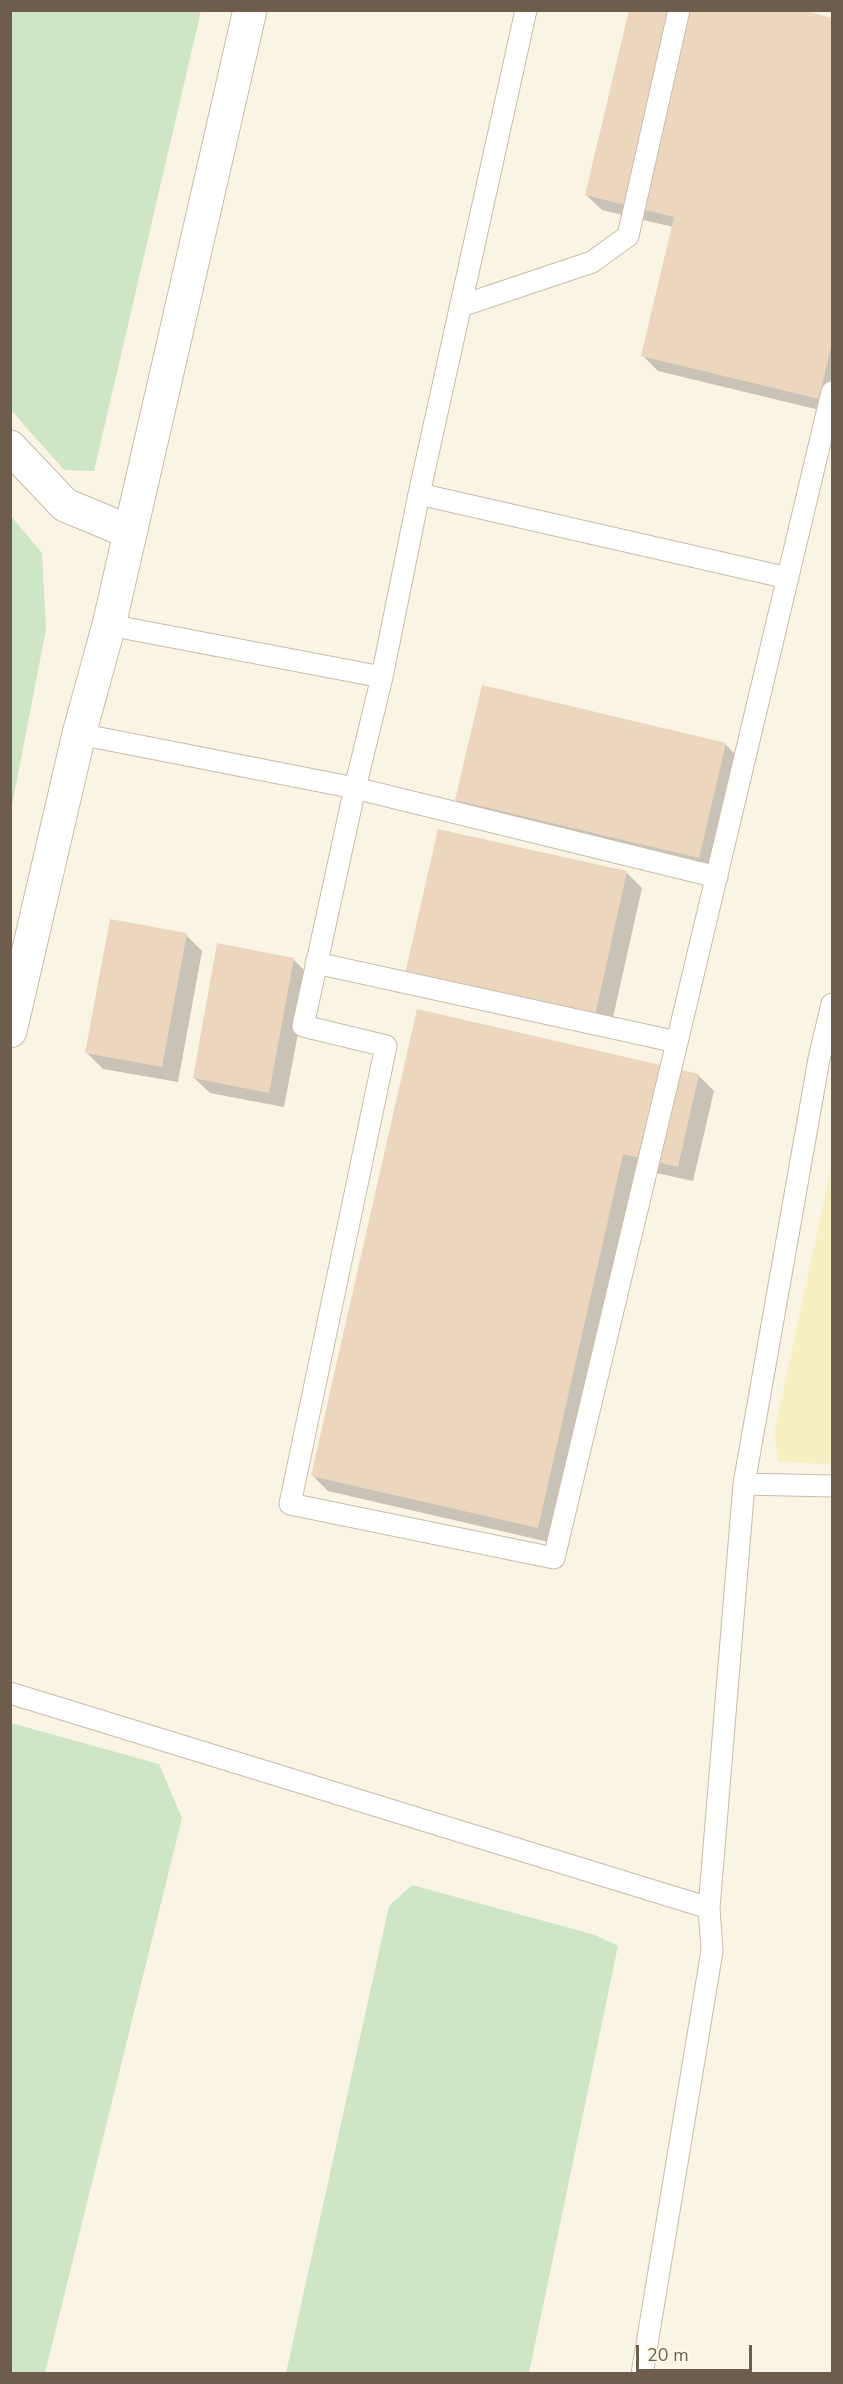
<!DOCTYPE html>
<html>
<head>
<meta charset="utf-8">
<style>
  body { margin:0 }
  #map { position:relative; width:843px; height:2384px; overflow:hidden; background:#faf4e4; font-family:"Nunito Sans",sans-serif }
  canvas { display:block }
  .frame { position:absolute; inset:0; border:12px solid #6f5d4c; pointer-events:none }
  .scale { position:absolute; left:636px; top:2345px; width:116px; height:27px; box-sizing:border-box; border:3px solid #6f5d4c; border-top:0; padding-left:8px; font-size:18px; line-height:21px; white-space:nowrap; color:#6f5d4c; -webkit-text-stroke:4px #fdf8ea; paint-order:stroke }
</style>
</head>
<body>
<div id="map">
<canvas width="843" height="2384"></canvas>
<div class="frame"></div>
<div class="scale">20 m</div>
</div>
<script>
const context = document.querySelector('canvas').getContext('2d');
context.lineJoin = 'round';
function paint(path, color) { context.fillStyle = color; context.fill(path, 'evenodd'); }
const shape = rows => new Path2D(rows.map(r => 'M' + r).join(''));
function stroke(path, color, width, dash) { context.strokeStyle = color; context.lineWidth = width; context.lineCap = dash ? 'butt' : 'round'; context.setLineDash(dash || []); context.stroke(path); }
paint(shape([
  [10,11,201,11,94,471,64,470,11,410],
  [11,516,42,553,46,629,11,811],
  [11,1723,159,1764,182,1818,45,2373,11,2373],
  [412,1885,595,1935,618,1946,529,2373,286,2373,389,1906]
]), '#cee6c4');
paint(shape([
  [832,1164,832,1464,779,1462,774,1434]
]), '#f6f0c2');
paint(shape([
  [796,10,832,19,832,413,658,371,642,355,673,227,602,210,586,195],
  [725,744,741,760,714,873,472,815,456,800],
  [439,831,627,873,642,888,610,1031],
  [186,935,202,951,178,1082,103,1069,87,1053],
  [293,959,309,975,284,1107,210,1093,194,1078],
  [698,1075,714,1091,693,1181,638,1169,553,1543,328,1491,312,1475]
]), '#0003');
paint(shape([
  [629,10,802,10,832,18,832,342,819,399,641,356,674,217,585,195],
  [482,685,726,743,699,858,455,800],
  [438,829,627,871,595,1016,405,974],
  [110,919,187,933,162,1067,85,1053],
  [217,943,294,958,269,1093,193,1078],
  [417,1009,699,1074,678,1167,623,1154,538,1528,311,1476]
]), '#ecd6be');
const service = shape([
  [526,10,419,494,382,677,355,788,303,1026,386,1046,290,1504,554,1558,832,392],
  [461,306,592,262,628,236,679,10],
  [419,494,788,578],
  [109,625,382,677],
  [79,734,355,788,717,877],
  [316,963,677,1042],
  [744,1484,832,1486],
  [10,1693,709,1908,712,1951,642,2374],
  [709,1908,744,1484,819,1059,832,1004]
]);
const minor = shape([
  [10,447,65,505,130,532]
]);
const tertiary = shape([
  [10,1031,79,734,109,625,250,10]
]);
stroke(service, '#c9bcac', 23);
stroke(minor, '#c9bcac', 35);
stroke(tertiary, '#c9bcac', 35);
stroke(service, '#fff', 21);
stroke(minor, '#fff', 33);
stroke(tertiary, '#fff', 33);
</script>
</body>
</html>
